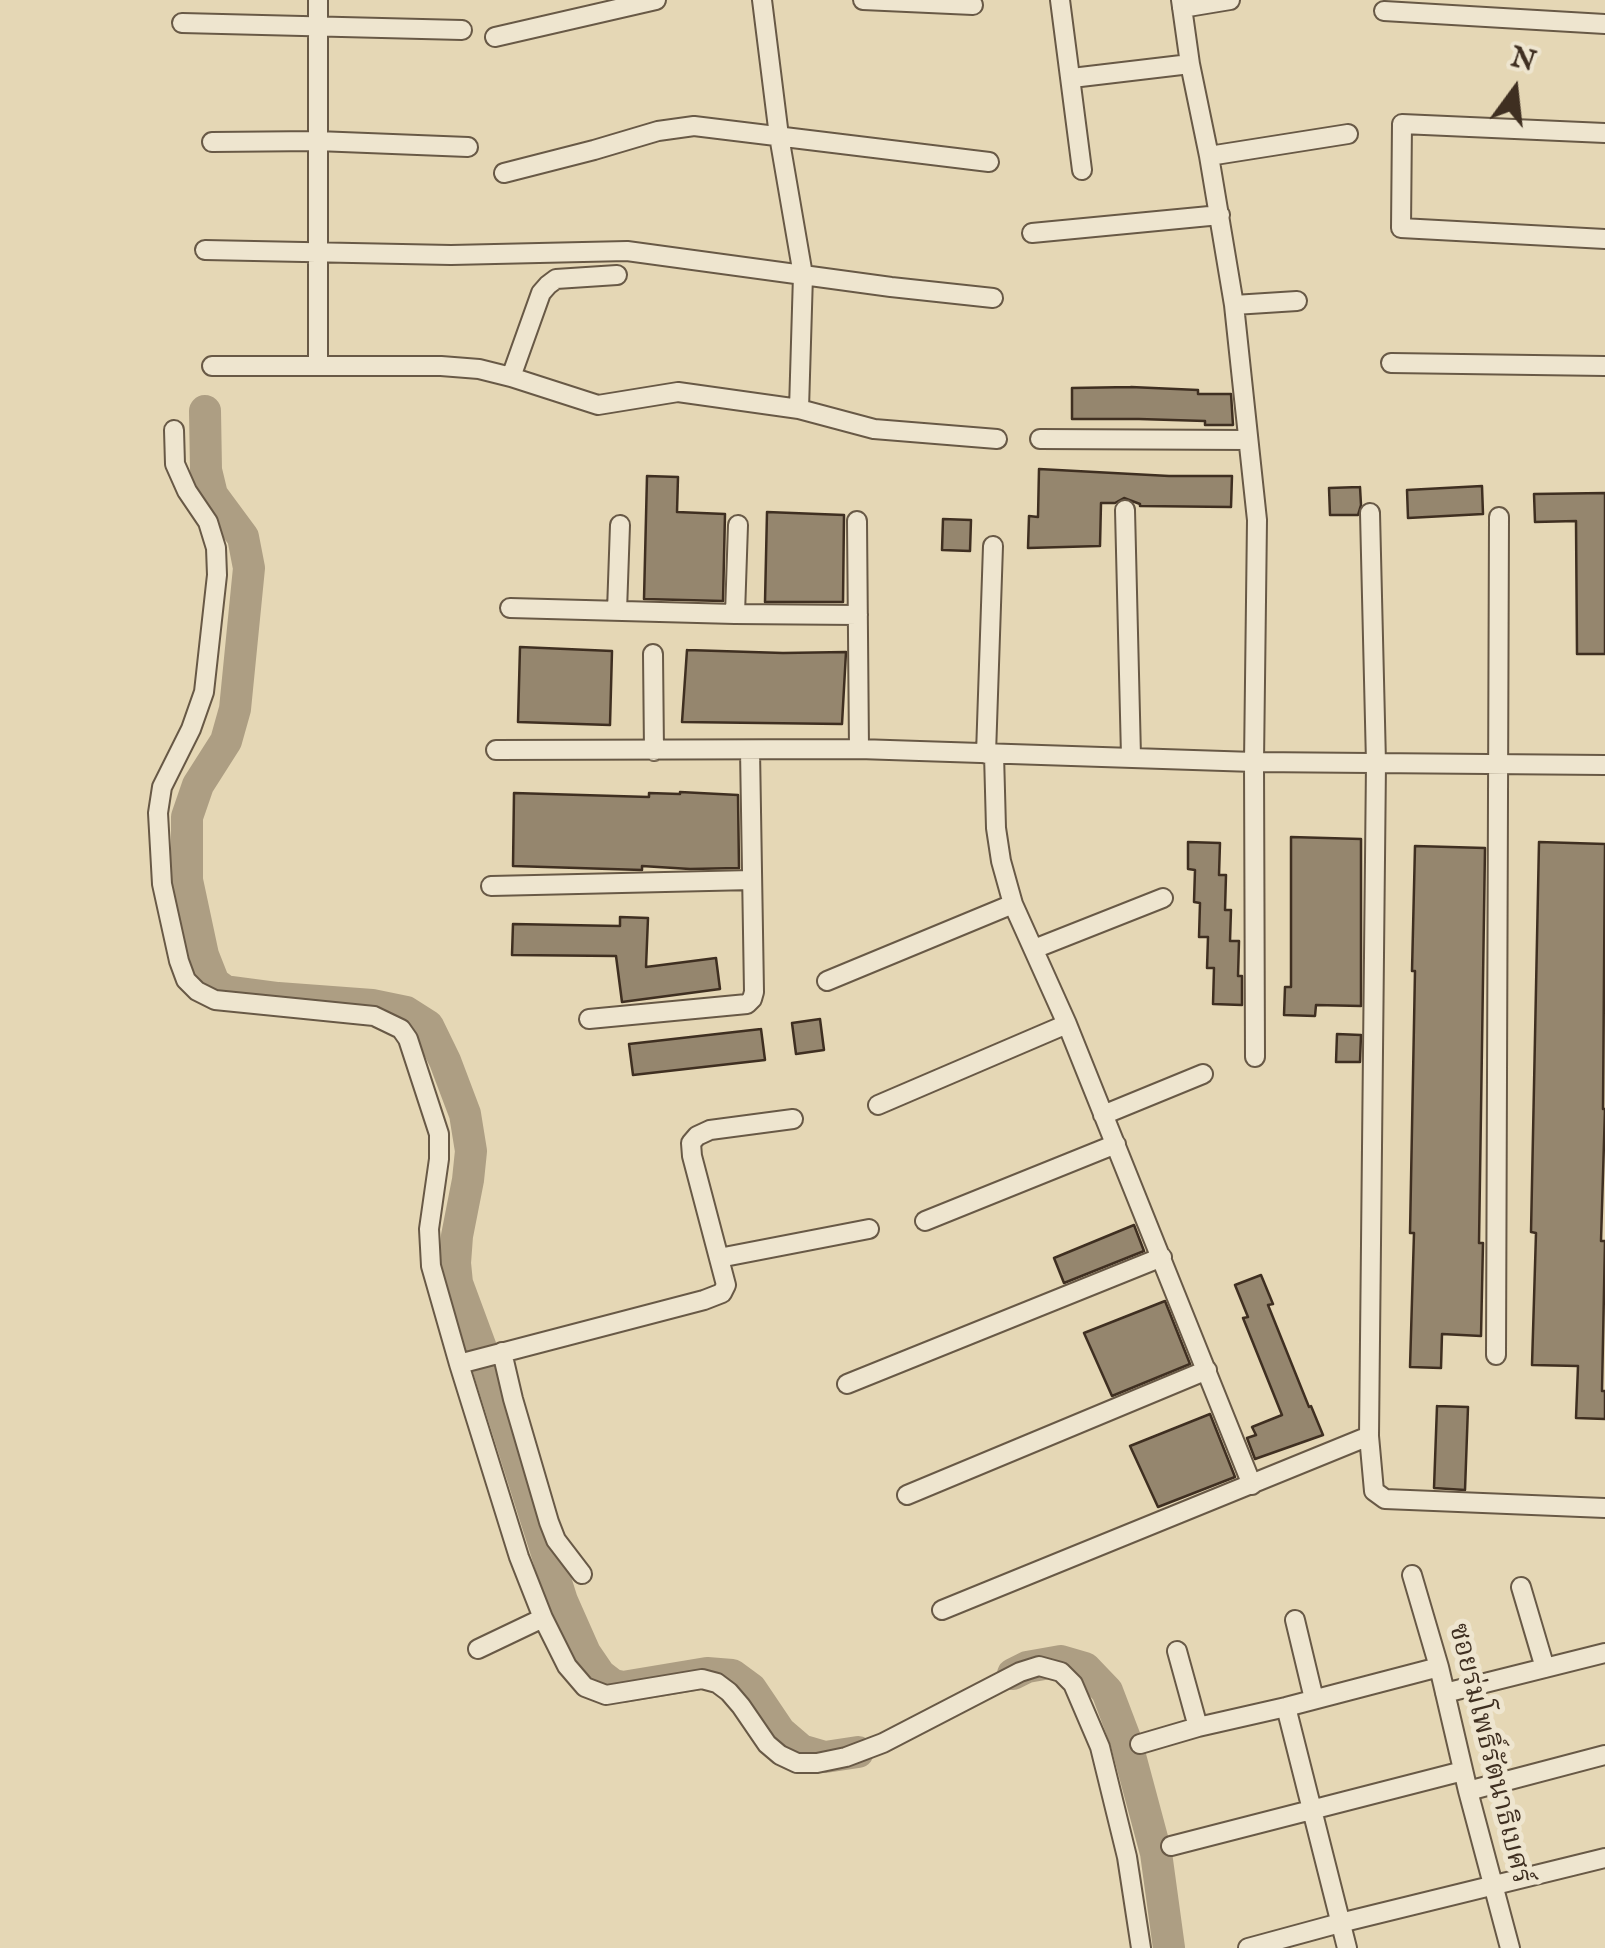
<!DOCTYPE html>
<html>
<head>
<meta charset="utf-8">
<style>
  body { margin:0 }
  #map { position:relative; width:1605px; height:1948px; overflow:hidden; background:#e5d7b5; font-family:"IM FELL English",serif }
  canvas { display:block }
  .north { position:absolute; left:1465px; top:40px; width:100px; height:100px; -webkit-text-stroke:8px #eee5cf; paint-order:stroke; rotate:15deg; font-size:28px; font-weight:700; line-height:40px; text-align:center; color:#3f2f21 }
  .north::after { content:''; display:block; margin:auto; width:35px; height:45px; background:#3f2f21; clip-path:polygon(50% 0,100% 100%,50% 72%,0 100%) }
</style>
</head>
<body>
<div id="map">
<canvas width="1605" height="1948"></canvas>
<div class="north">N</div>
</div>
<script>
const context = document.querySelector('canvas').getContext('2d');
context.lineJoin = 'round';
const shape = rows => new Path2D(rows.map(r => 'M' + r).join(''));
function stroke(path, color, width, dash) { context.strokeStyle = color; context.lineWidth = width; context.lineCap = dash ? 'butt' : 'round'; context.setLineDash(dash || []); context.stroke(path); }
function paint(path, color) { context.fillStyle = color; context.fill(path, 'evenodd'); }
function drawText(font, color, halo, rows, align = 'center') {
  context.font = font + ' "IM FELL English","Noto Serif Thai",serif'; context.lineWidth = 10; context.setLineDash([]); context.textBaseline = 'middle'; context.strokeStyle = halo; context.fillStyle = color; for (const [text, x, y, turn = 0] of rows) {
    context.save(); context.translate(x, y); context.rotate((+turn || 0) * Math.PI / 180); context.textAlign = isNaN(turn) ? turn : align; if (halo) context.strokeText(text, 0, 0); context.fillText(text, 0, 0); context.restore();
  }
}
stroke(shape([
  [205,411,206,470,212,495,243,537,249,568,235,709,226,741,198,785,187,817,187,880,203,955,214,983,225,991,278,998,372,1005,406,1012,428,1026,445,1061,465,1114,471,1151,468,1180,457,1236,455,1263,457,1283,488,1367,562,1601,585,1653,600,1675,613,1685,623,1687,707,1673,732,1675,751,1689,780,1732,801,1750,825,1757,858,1752],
  [1013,1674,1027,1667,1061,1661,1085,1668,1107,1691,1126,1741,1156,1853,1169,1948]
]), '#ad9e83', 32);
const building = shape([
  [1131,387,1198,390,1198,394,1231,394,1233,425,1205,425,1205,421,1139,419,1072,419,1072,388,1131,387],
  [1039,469,1169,476,1232,476,1231,507,1140,506,1140,504,1124,498,1115,503,1101,503,1100,546,1028,548,1029,516,1038,517,1039,469],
  [647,476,678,477,677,512,725,514,723,601,644,599,647,476],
  [1482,486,1483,514,1408,518,1407,490,1482,486],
  [1360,487,1361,505,1358,515,1330,515,1329,488,1360,487],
  [1605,493,1605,654,1577,654,1576,521,1535,522,1534,494,1605,493],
  [767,512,844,515,843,602,765,602,767,512],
  [943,519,971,520,970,551,942,550,943,519],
  [520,647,612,651,610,725,518,722,520,647],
  [687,650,783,653,846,652,842,724,682,722,687,650],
  [680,792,738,795,739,868,690,869,642,866,642,870,513,866,514,793,649,797,649,793,680,794,680,792],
  [1291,837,1361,839,1361,1006,1316,1005,1315,1016,1284,1015,1285,987,1291,987,1291,837],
  [1188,842,1220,843,1219,875,1226,875,1225,910,1231,910,1230,941,1239,941,1238,976,1242,976,1242,1005,1213,1004,1214,968,1207,968,1208,937,1199,937,1200,903,1194,902,1195,870,1188,869,1188,842],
  [1539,842,1605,844,1603,1109,1605,1109,1601,1241,1605,1241,1602,1391,1605,1391,1605,1419,1576,1418,1578,1366,1532,1365,1536,1233,1531,1232,1539,842],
  [1415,846,1485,848,1479,1243,1483,1243,1481,1336,1442,1334,1441,1368,1410,1367,1414,1233,1410,1233,1415,971,1412,971,1415,846],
  [620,917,648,918,646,967,716,958,720,989,622,1002,616,956,512,955,513,924,620,926,620,917],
  [820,1019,824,1050,796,1054,792,1023,820,1019],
  [761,1029,765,1060,633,1075,629,1044,761,1029],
  [1337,1034,1361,1035,1360,1062,1336,1062,1337,1034],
  [1134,1225,1144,1251,1064,1283,1054,1258,1134,1225],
  [1261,1275,1273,1304,1268,1305,1309,1407,1311,1406,1323,1435,1255,1459,1247,1438,1256,1435,1252,1427,1282,1415,1243,1318,1248,1317,1235,1285,1261,1275],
  [1165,1301,1190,1364,1112,1396,1084,1333,1165,1301],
  [1437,1406,1468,1407,1465,1490,1434,1488,1437,1406],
  [1210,1414,1235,1477,1158,1507,1130,1446,1210,1414]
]);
paint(building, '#95866e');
stroke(building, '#3f2f21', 2.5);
const minor = shape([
  [318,0,318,366],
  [762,0,779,136,803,275,799,409],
  [863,0,973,5],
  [1060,0,1082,170],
  [1181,0,1190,64,1209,156,1234,305,1257,520,1254,762,1255,1057],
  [1182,8,1230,0],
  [1384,11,1605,24],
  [182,23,462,30],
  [495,37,656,0],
  [1072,78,1190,64],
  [1605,133,1402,124,1401,228,1605,239],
  [212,142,317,141,468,147],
  [1209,156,1348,134],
  [504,173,594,150,658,131,694,126,989,162],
  [1032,233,1220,215],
  [205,250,451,255,627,251,891,287,993,298],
  [1234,305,1297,301],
  [1391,363,1605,366],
  [212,366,441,366,479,369,511,377,598,405,678,392,799,409,874,429,997,439],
  [511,377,541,293,548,285,556,279,617,275],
  [174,430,175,464,187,491,208,522,216,548,217,575,204,692,191,729,162,787,158,813,162,884,179,961,186,980,197,991,215,1000,374,1016,401,1029,408,1039,439,1134,439,1159,429,1229,431,1266,459,1364,519,1557,543,1618,567,1666,585,1687,606,1695,702,1679,717,1683,729,1692,741,1706,767,1744,780,1755,797,1763,817,1763,846,1757,883,1743,1020,1672,1039,1666,1061,1672,1073,1684,1100,1747,1127,1857,1141,1948],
  [1040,439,1248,440],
  [1125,510,1131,756],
  [1370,513,1376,763,1369,1436,1374,1491,1385,1499,1605,1508],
  [857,521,859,749],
  [510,608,735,614,858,615],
  [617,611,620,525],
  [735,614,738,525],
  [653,654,654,751],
  [496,750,859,749,1254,762,1605,765],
  [986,754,993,546],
  [994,754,996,828,1001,861,1013,904,1067,1024,1252,1485],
  [491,886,752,880],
  [1034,949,1163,898],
  [827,981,1013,904],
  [589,1019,747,1004,752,999,754,992,750,750],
  [878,1105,1067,1024],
  [1103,1115,1203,1074],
  [925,1221,1116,1144],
  [719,1258,869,1229],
  [502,1352,513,1399,549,1522,556,1540,582,1574],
  [1496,1355,1499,517],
  [459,1364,704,1300,722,1293,726,1285,692,1156,691,1143,697,1136,710,1130,793,1119],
  [847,1384,1162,1257],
  [907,1495,1207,1370],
  [1412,1575,1439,1667,1468,1791,1510,1948],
  [1521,1587,1545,1668],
  [942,1610,1369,1436],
  [1295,1620,1314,1699],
  [478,1649,543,1618],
  [1177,1651,1198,1727],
  [1445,1693,1605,1653],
  [1286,1707,1347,1948],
  [1140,1744,1198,1727,1286,1707,1439,1667],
  [1468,1791,1605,1755],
  [1171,1846,1463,1771],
  [1248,1948,1340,1923,1605,1858]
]);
stroke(minor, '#685946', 22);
stroke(minor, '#eee5cf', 18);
drawText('28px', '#3f2f21', '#eee5cf', [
  ["ซอยร่มโพธิ์รัตนาธิเบศร์",1488,1754,76]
]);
</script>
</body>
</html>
